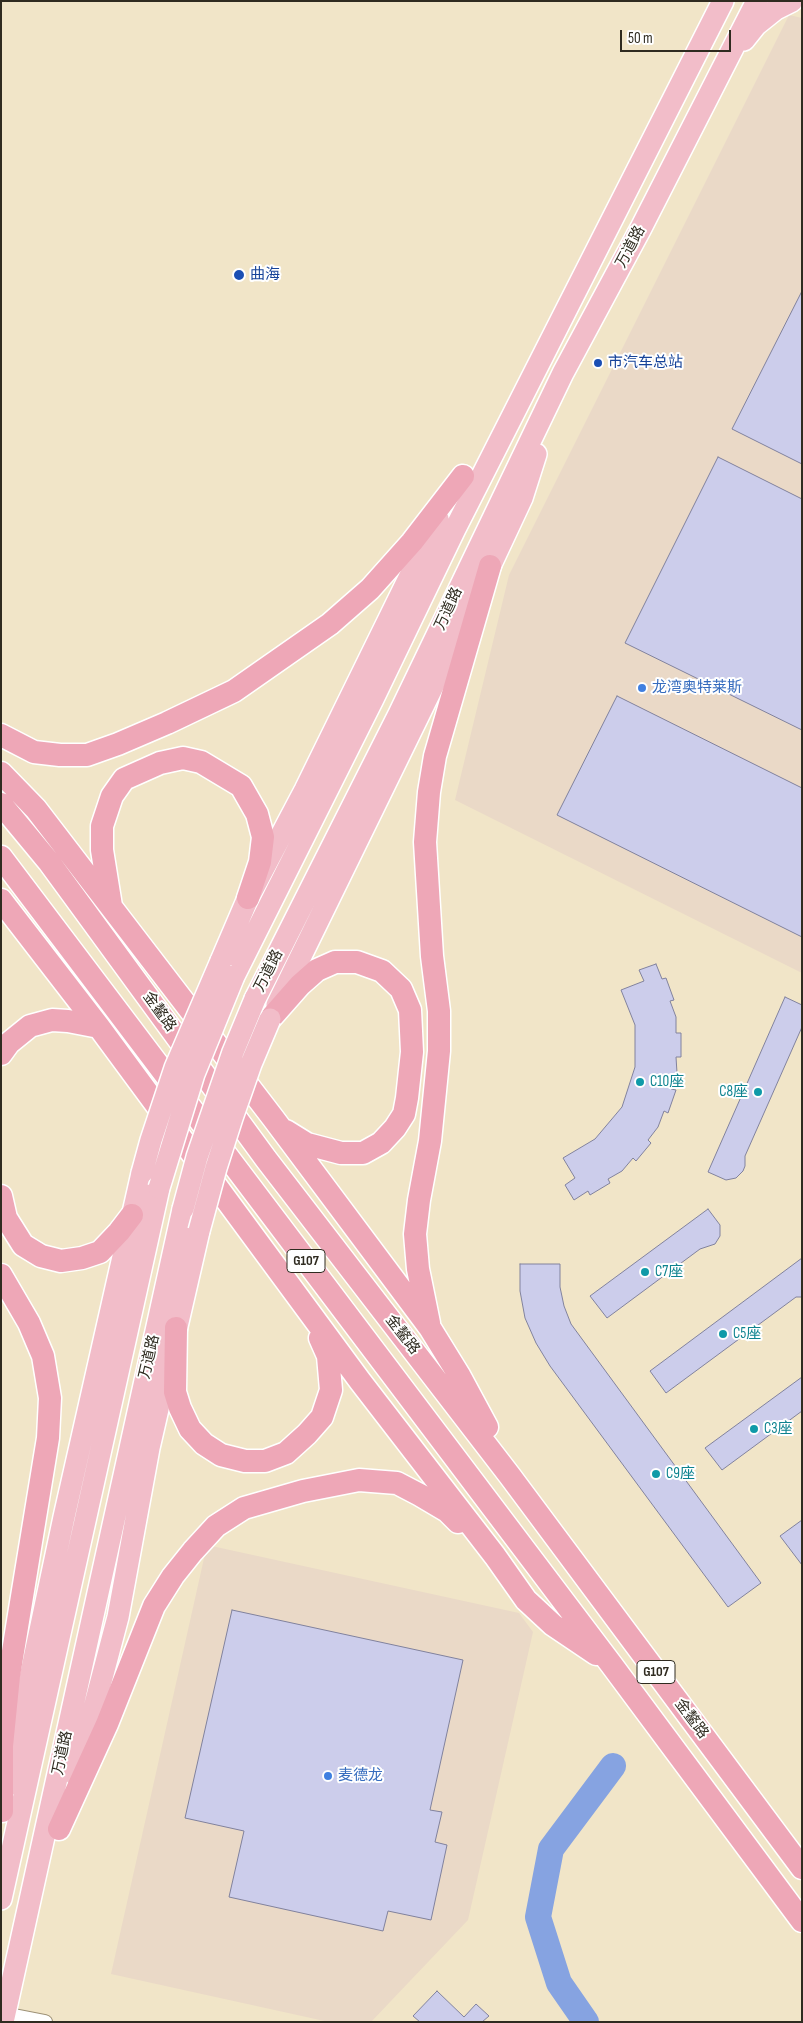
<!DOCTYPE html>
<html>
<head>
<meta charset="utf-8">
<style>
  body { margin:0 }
  #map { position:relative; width:803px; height:2023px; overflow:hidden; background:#f1e5c8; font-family:"Sofia Sans Condensed",sans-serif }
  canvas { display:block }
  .frame { position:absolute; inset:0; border:2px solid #2f2b20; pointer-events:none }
  .scale { position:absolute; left:620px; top:30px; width:111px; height:22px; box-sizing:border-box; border:2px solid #2f2b20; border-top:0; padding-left:6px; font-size:15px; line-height:18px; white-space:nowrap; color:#2f2b20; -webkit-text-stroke:4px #fff; paint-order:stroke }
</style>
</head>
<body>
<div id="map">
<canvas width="803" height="2023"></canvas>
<div class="frame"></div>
<div class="scale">50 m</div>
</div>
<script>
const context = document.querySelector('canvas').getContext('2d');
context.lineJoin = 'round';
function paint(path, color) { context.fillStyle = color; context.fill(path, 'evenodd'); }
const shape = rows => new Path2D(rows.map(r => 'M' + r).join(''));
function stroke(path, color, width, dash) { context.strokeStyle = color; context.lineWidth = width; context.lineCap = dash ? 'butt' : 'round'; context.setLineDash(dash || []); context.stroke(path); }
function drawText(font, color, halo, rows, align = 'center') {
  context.font = font + ' "Sofia Sans Condensed","Noto Sans SC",sans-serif'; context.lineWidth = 4; context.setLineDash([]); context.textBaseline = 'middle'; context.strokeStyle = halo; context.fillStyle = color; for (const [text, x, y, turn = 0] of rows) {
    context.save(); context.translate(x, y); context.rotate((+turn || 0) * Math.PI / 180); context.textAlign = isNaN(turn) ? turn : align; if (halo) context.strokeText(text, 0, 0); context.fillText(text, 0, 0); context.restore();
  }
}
paint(shape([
  [789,15,802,18,802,973,455,800,509,575],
  [207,1545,519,1613,533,1632,468,1920,371,2022,329,2022,111,1974]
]), '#ead9c7');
stroke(shape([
  [586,2022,559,1983,538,1917,551,1849,613,1766]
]), '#86a3e1', 26);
const building = shape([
  [802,291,802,464,732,429,802,291],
  [718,457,802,499,802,730,625,643,718,457],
  [617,696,802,788,802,937,557,815,617,696],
  [656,964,662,979,666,978,674,1000,670,1001,676,1017,676,1033,681,1033,681,1057,676,1057,677,1073,671,1089,676,1090,668,1113,664,1111,658,1127,648,1140,651,1143,636,1161,633,1158,622,1171,608,1179,610,1183,590,1195,588,1191,574,1200,565,1185,575,1178,563,1158,595,1139,622,1107,635,1067,635,1025,621,990,644,981,639,970,656,964],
  [785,997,802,1005,802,1027,745,1156,745,1166,743,1171,736,1178,726,1180,708,1172,785,997],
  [708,1209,720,1225,720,1236,715,1244,700,1249,607,1318,590,1296,708,1209],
  [802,1258,802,1297,796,1297,666,1393,650,1371,802,1258],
  [520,1264,560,1264,560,1287,564,1306,571,1324,761,1583,728,1607,550,1366,536,1343,525,1318,520,1291,520,1264],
  [802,1377,802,1411,722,1470,705,1448,802,1377],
  [802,1520,802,1565,780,1536,802,1520],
  [232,1610,463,1660,430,1810,442,1812,435,1842,447,1845,431,1920,388,1911,383,1931,229,1897,244,1831,185,1818,232,1610],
  [437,1991,464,2017,476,2004,489,2016,482,2022,420,2022,413,2016,437,1991]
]);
paint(building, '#cccdeb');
stroke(building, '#81829d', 1);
const minor = shape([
  [4,2014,45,2022]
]);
const primary = shape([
  [744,40,756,25,776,9,792,1],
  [221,961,248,898,305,790,438,519],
  [234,976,373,699,455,529,723,1],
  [255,999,399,714,563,373,641,228,757,1],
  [277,1005,457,637,522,498,536,454],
  [76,1776,118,1617,149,1448,199,1231],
  [7,1786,64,1517,142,1173],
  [1,1899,159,1188],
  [3,2022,183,1209]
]);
const trunk = shape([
  [1,735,34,752,60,755,87,755,118,744,167,723,234,691,330,624,370,589,412,542,463,476],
  [1,773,36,809,273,1118,430,1328,459,1375,487,1427],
  [1,804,49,862,266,1159,510,1476,802,1868],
  [1,857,611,1664,802,1921],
  [1,900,99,1027,360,1381,495,1556,526,1600,553,1625,596,1654],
  [111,906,102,850,102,826,112,796,124,779,160,763,183,758,201,762,241,786,257,814,263,837,260,862,248,898],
  [270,1019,300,985,317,970,335,962,357,962,382,971,401,989,410,1010,412,1052,407,1098,404,1114,395,1128,381,1143,363,1153,341,1153,307,1144,286,1131],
  [1,1054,9,1043,30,1026,52,1020,68,1021,99,1027],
  [1,1196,6,1218,23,1245,41,1256,61,1261,82,1258,100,1252,119,1232,132,1215],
  [1,1275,29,1323,43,1356,50,1398,48,1438,9,1676,2,1746,2,1811],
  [429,1323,418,1269,415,1234,419,1200,430,1141,439,1051,439,1011,432,956,425,842,429,792,435,756,490,566],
  [176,1328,175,1392,180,1408,190,1429,204,1444,221,1455,245,1461,265,1461,286,1453,307,1434,322,1417,331,1390,328,1356,320,1338],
  [59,1829,107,1724,154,1606,173,1576,193,1551,216,1526,244,1508,303,1491,359,1480,397,1483,420,1495,447,1511,458,1522]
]);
stroke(minor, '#9e9277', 16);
stroke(primary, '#fff', 24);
stroke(trunk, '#fff', 25);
stroke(minor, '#fff', 14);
stroke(primary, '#f2bdc9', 21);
stroke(trunk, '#eea7b7', 22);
const primaryBridge = shape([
  [142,1173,151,1140,175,1068,221,961],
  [159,1188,194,1074,234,976],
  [183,1209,197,1157,233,1052,255,999],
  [199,1231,216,1168,232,1118,251,1064,270,1019]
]);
stroke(primaryBridge, '#fff', 24, []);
stroke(primaryBridge, '#f2bdc9', 21);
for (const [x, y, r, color] of [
  [239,275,6,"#1a4fb4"],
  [598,363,5,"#1a4fb4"],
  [642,688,5,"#3f7fe0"],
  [640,1082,5,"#0f9aa8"],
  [758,1092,5,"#0f9aa8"],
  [645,1272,5,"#0f9aa8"],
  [723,1334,5,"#0f9aa8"],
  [754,1429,5,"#0f9aa8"],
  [656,1474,5,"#0f9aa8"],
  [328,1776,5,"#3f7fe0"]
]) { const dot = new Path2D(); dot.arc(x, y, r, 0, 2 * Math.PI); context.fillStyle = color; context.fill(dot); stroke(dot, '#fff', 2); }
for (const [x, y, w] of [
  [306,1261,38],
  [656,1672,38]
]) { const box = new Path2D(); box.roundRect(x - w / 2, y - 11.5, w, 23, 4); context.fillStyle = '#fff'; context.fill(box); stroke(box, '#2f2b20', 1); }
drawText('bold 14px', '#2f2b20', null, [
  ["G107",306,1261],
  ["G107",656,1672]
]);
drawText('15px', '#2f2b20', '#fff', [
  ["万道路",631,247,-62],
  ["万道路",449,609,-65],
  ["万道路",269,971,-63],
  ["金鳌路",159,1012,54],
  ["金鳌路",402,1335,52],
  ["万道路",150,1357,-77],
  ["金鳌路",691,1719,53],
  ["万道路",63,1753,-78]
]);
drawText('15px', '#164399', '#fff', [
  ["曲海",250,275],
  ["市汽车总站",608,363]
], 'left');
drawText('15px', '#366cbe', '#fff', [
  ["龙湾奥特莱斯",652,688],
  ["麦德龙",338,1776]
], 'left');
drawText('15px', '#0d838f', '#fff', [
  ["C10座",650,1082],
  ["C8座",748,1092,"right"],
  ["C7座",655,1272],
  ["C5座",733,1334],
  ["C3座",764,1429],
  ["C9座",666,1474]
], 'left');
</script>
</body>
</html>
